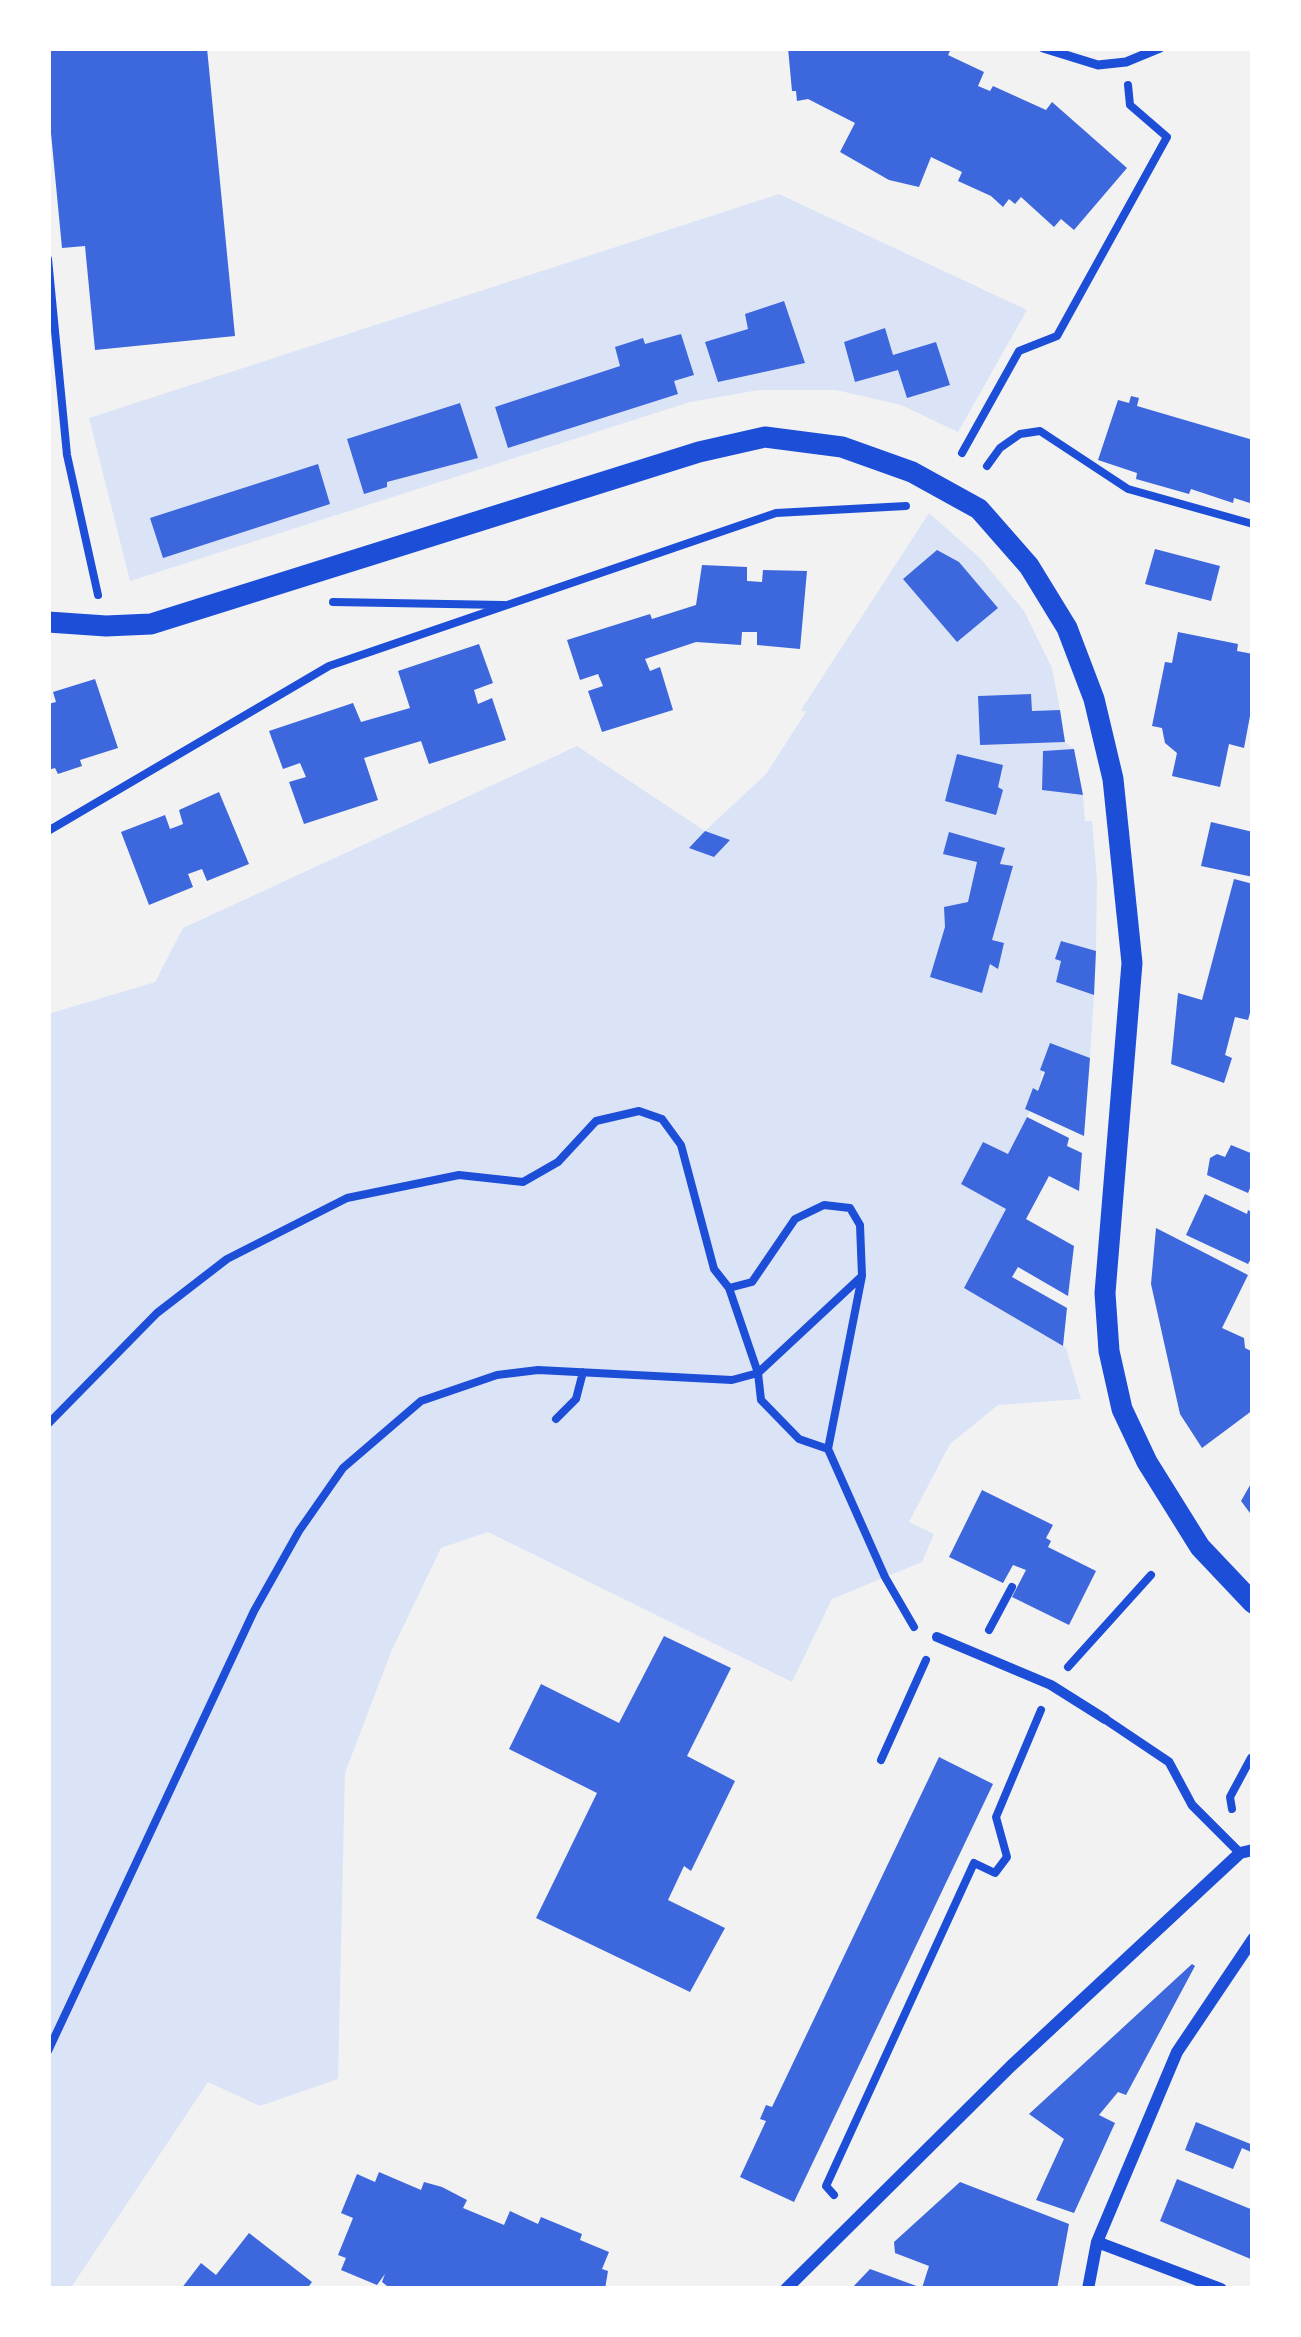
<!DOCTYPE html>
<html>
<head>
<meta charset="utf-8">
<style>
  body { margin:0 }
  #map { position:relative; width:1301px; height:2337px; overflow:hidden; background:#f2f2f2; font-family:Inter,sans-serif }
  canvas { display:block }
  .frame { position:absolute; inset:0; border:51px solid #fff; pointer-events:none }
</style>
</head>
<body>
<div id="map">
<canvas width="1301" height="2337"></canvas>
<div class="frame"></div>
</div>
<script>
const context = document.querySelector('canvas').getContext('2d');
context.lineJoin = 'round';
function paint(path, color) { context.fillStyle = color; context.fill(path, 'evenodd'); }
const shape = rows => new Path2D(rows.map(r => 'M' + r).join(''));
function stroke(path, color, width, dash) { context.strokeStyle = color; context.lineWidth = width; context.lineCap = dash ? 'butt' : 'round'; context.setLineDash(dash || []); context.stroke(path); }
paint(shape([
  [779,194,1027,310,958,432,901,405,836,390,759,390,690,402,130,581,89,418],
  [929,513,980,558,1024,611,1052,668,1060,710,1032,711,1030,694,978,696,980,744,1065,742,1074,749,1043,752,1042,790,1083,795,1085,821,1092,821,1097,880,1096,951,1061,961,1056,982,1094,995,1090,1058,1050,1044,1038,1091,1033,1089,1025,1108,1030,1111,1008,1154,983,1142,961,1184,1006,1209,964,1288,1066,1348,1081,1399,998,1405,950,1444,909,1522,934,1534,922,1562,832,1599,792,1682,488,1532,441,1548,391,1652,345,1773,338,2079,260,2106,208,2082,70,2289,48,2289,48,1014,155,982,183,928,577,746,705,831,766,774,806,712,801,710]
]), '#dbe4f7');
paint(shape([
  [48,48,207,48,235,336,95,350,85,246,62,248,48,102],
  [788,48,944,48,950,51,948,55,984,72,978,86,990,91,993,86,1046,110,1052,102,1127,168,1074,230,1061,219,1054,227,1021,197,1015,204,1009,199,1003,207,991,196,958,181,962,172,931,157,919,187,889,180,840,152,855,123,808,99,797,101,796,91,792,91],
  [784,301,805,363,718,382,705,342,748,329,745,314],
  [885,328,893,355,936,342,950,385,907,398,898,370,855,382,844,342],
  [681,334,694,375,674,381,678,394,508,448,495,407,620,366,615,347,643,338,645,344],
  [1131,396,1139,398,1137,406,1253,440,1253,504,1234,498,1233,503,1191,489,1189,494,1136,479,1137,473,1098,460,1118,400,1129,403],
  [460,403,478,458,387,482,387,487,364,494,347,439],
  [318,464,330,504,163,558,150,518],
  [1155,549,1220,566,1211,601,1145,584],
  [937,550,959,562,998,608,957,642,903,579],
  [702,565,747,567,747,581,762,582,763,570,807,571,800,649,757,645,757,632,742,632,741,645,696,642,645,659,650,671,660,667,673,710,602,732,588,691,603,686,598,674,580,680,567,640,650,614,652,619,696,605],
  [1178,632,1238,644,1237,651,1253,654,1253,700,1244,748,1229,744,1220,787,1172,776,1177,753,1165,743,1162,728,1152,726,1165,662,1172,663],
  [479,644,493,683,474,690,478,704,492,698,506,740,429,764,421,741,364,758,378,800,304,824,289,782,306,777,300,763,283,769,269,731,353,703,361,722,410,708,398,671],
  [95,679,118,748,80,760,82,766,58,774,55,768,48,770,48,704,56,702,53,692],
  [1031,694,1032,711,1060,710,1065,742,980,745,978,696],
  [1074,749,1083,795,1042,790,1043,751],
  [957,754,1003,765,998,787,1003,790,996,815,945,801],
  [219,792,249,864,207,881,202,869,188,874,193,887,149,905,121,832,165,815,170,829,178,826,183,824,179,810],
  [1211,822,1253,832,1253,877,1201,866],
  [705,831,730,840,714,857,689,848],
  [949,832,1005,848,1000,864,1013,866,992,940,1004,943,998,969,990,964,982,993,930,977,945,927,944,907,968,902,977,862,943,854],
  [1234,879,1253,884,1253,1014,1250,1013,1248,1020,1235,1017,1225,1055,1232,1058,1224,1083,1171,1064,1178,993,1202,1000],
  [1061,941,1096,951,1094,995,1056,982,1061,961,1055,959],
  [1050,1043,1090,1058,1084,1136,1025,1109,1033,1088,1038,1091,1045,1072,1040,1070],
  [1027,1117,1069,1138,1067,1146,1082,1153,1079,1191,1049,1176,1026,1219,1074,1246,1068,1296,1018,1267,1012,1277,1067,1308,1063,1346,964,1288,1006,1209,961,1184,983,1142,1008,1154],
  [1231,1145,1253,1154,1253,1181,1248,1193,1207,1175,1210,1158,1217,1154,1225,1157],
  [1205,1194,1247,1214,1248,1210,1253,1213,1253,1255,1248,1264,1186,1235],
  [1156,1228,1248,1275,1222,1328,1244,1338,1245,1348,1253,1352,1253,1410,1202,1448,1180,1414,1151,1284],
  [1253,1480,1253,1517,1241,1501],
  [982,1490,1053,1525,1046,1538,1051,1541,1048,1547,1096,1571,1069,1625,1012,1597,1026,1570,1013,1565,1003,1583,949,1557],
  [664,1636,731,1668,687,1756,735,1781,691,1871,684,1866,668,1900,725,1928,690,1992,536,1918,597,1793,509,1749,541,1684,619,1723],
  [939,1757,993,1784,794,2202,740,2177,766,2121,760,2119,766,2105,772,2107],
  [1192,1964,1195,1966,1126,2095,1118,2092,1099,2115,1115,2123,1074,2213,1036,2200,1064,2139,1029,2114],
  [1196,2122,1253,2145,1251,2152,1242,2148,1233,2169,1185,2150],
  [379,2172,421,2190,424,2182,442,2187,467,2200,463,2208,504,2225,510,2211,538,2224,541,2217,582,2234,580,2240,609,2252,602,2269,608,2271,605,2289,391,2289,382,2282,385,2274,377,2285,341,2270,346,2258,338,2255,353,2218,341,2213,357,2174,375,2182],
  [1177,2179,1253,2210,1253,2260,1160,2221],
  [960,2182,1069,2224,1057,2289,851,2289,870,2269,922,2288,929,2266,895,2253,894,2242],
  [249,2233,312,2282,309,2286,313,2289,181,2289,201,2263,216,2275]
]), '#3d67dc');
stroke(shape([
  [48,259,67,455,98,595],
  [962,453,1019,351,1057,336,1167,137,1130,105,1128,85],
  [987,466,1000,448,1020,434,1040,431,1128,489,1253,524],
  [333,602,504,605],
  [48,831,329,666,776,513,906,506],
  [729,1288,758,1373,761,1400,799,1439,828,1449],
  [556,1419,576,1399,583,1372],
  [48,1424,157,1313,227,1259,347,1198,459,1175,523,1182,558,1162,596,1121,639,1111,662,1119,681,1145,714,1269,729,1288,752,1282,795,1219,824,1205,850,1208,860,1225,862,1276,828,1449,885,1577,914,1627],
  [989,1630,1012,1587],
  [1068,1667,1151,1575],
  [881,1760,926,1660],
  [1232,1809,1230,1797,1251,1758],
  [48,2051,254,1611,299,1531,343,1468,421,1401,497,1375,538,1370,732,1380,758,1373,861,1277],
  [834,2195,826,2186,974,1863,995,1873,1007,1857,996,1817,1041,1710]
]), '#1d4ed8', 8);
stroke(shape([
  [1043,48,1098,65,1126,62,1160,48],
  [1105,1719,1169,1762,1192,1805,1240,1853]
]), '#1d4ed8', 9);
stroke(shape([
  [937,1637,1051,1685,1105,1719]
]), '#1d4ed8', 10);
stroke(shape([
  [1097,2242,1221,2289],
  [786,2289,1011,2066,1240,1853,1253,1850],
  [1088,2289,1097,2242,1177,2052,1253,1939]
]), '#1d4ed8', 12);
stroke(shape([
  [48,622,106,626,151,624,699,452,765,437,842,447,912,472,979,509,1029,566,1067,628,1094,699,1113,779,1132,963,1105,1293,1109,1351,1122,1409,1147,1462,1200,1547,1253,1603]
]), '#1d4ed8', 21);
</script>
</body>
</html>
